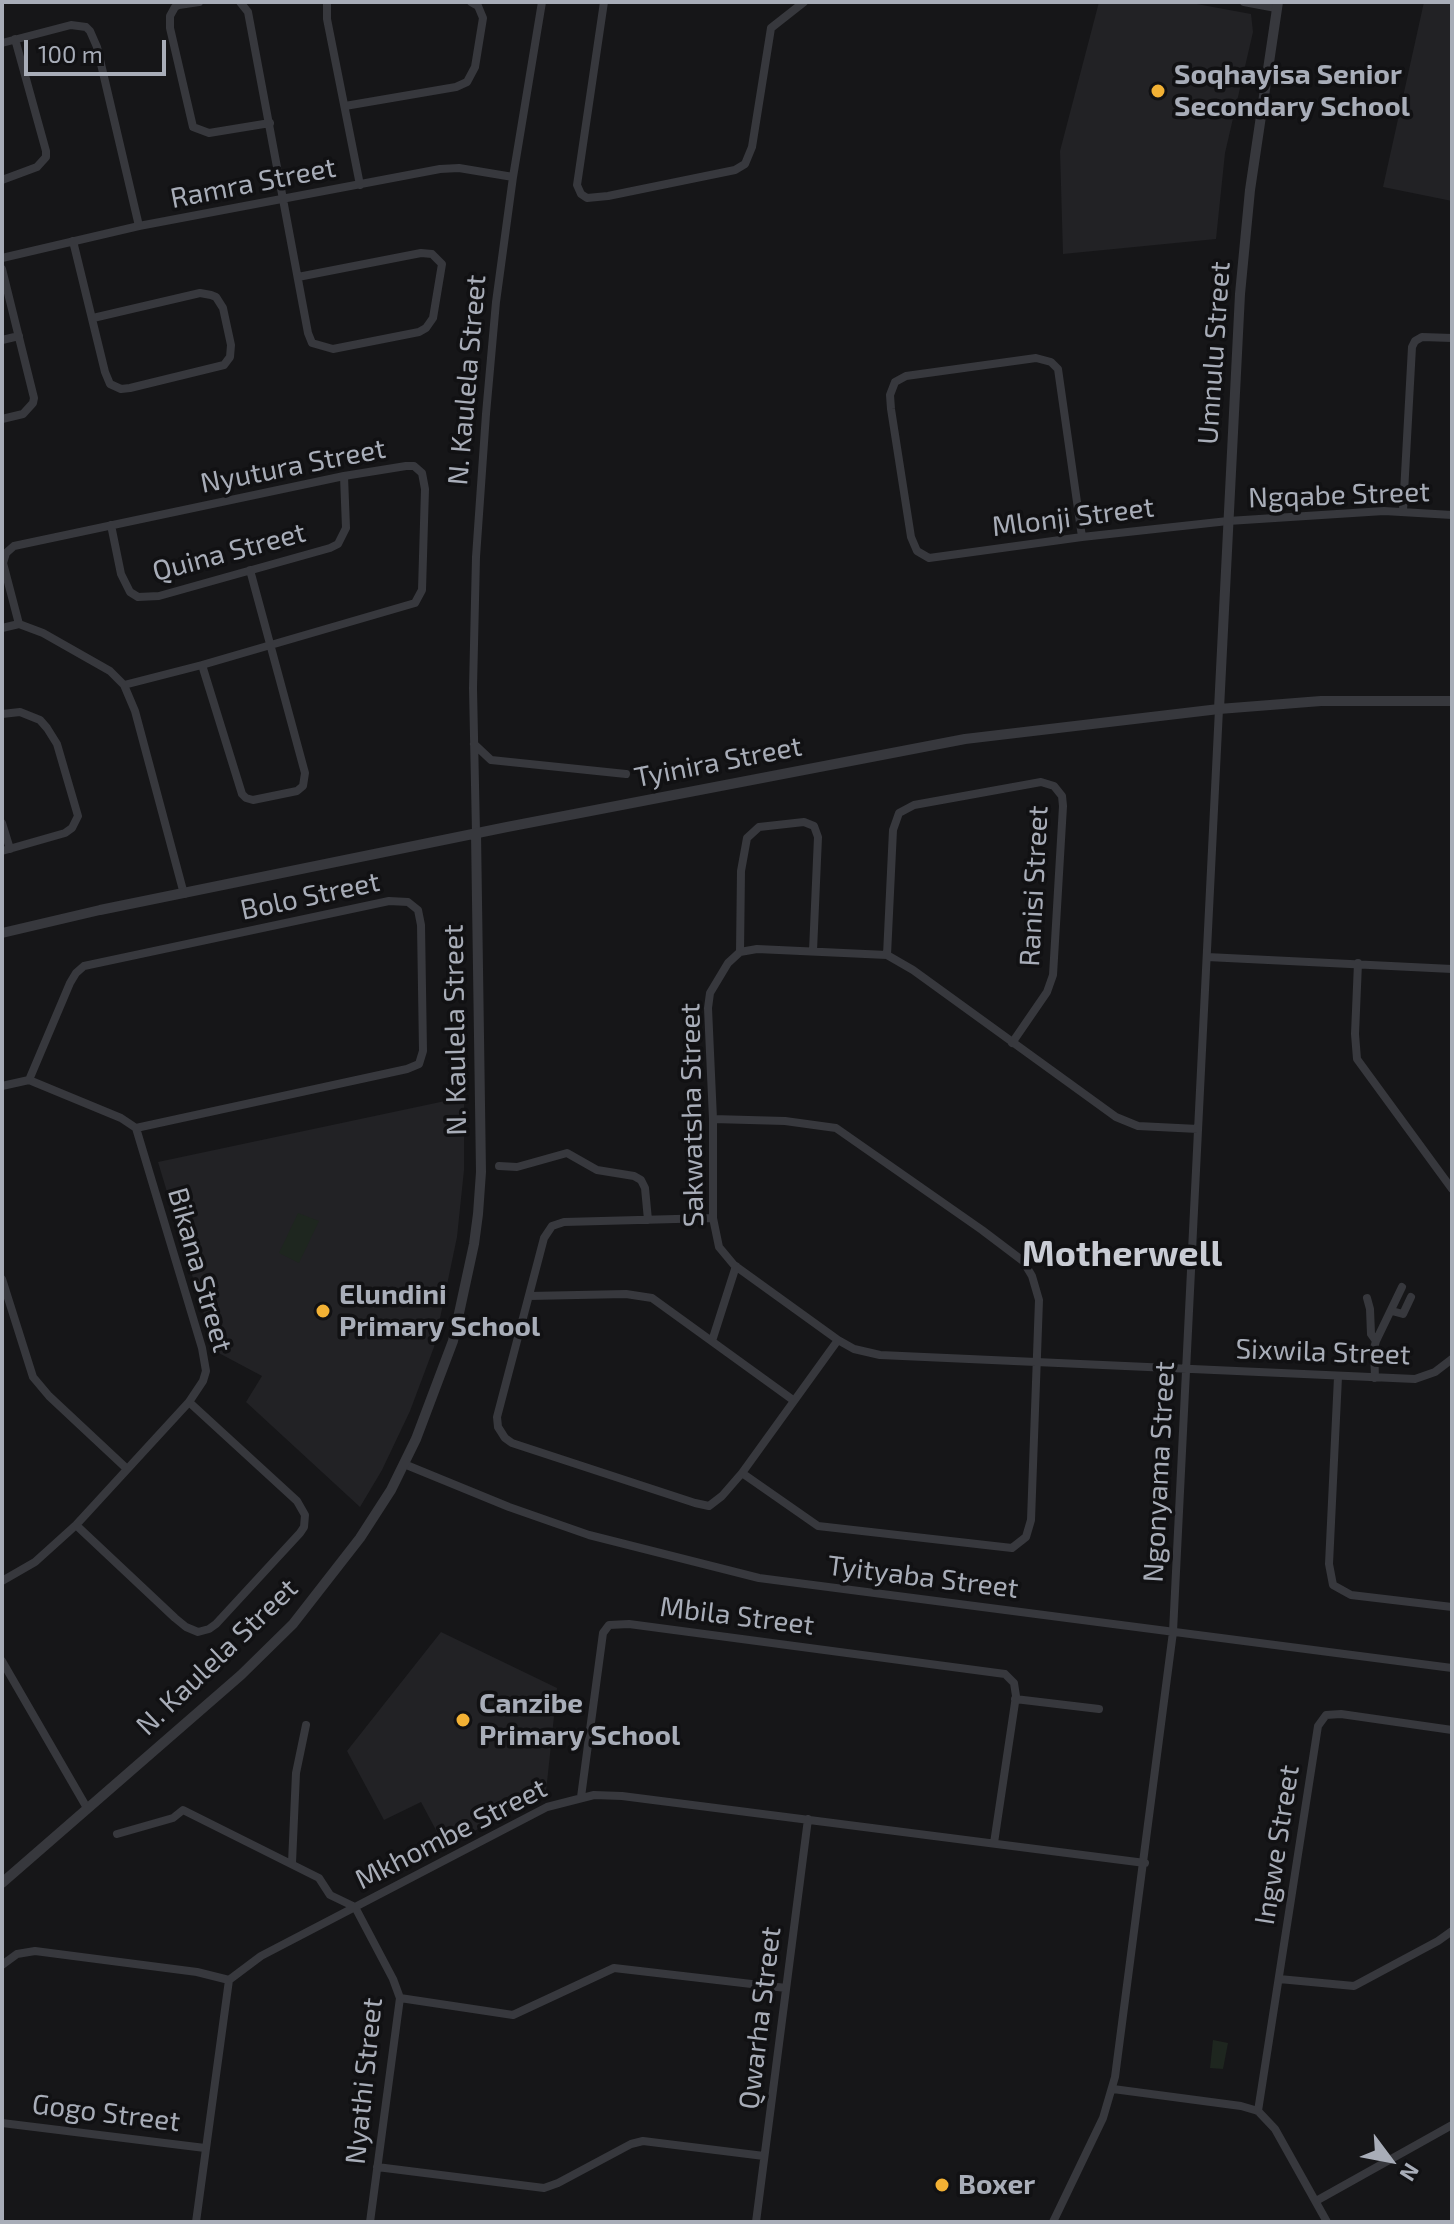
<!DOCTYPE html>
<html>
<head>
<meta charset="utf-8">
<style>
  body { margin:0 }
  #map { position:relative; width:1454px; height:2224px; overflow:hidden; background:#161618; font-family:"Exo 2",sans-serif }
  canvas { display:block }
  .frame { position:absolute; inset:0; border:4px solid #a8adb8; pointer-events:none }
  .north { position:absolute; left:1350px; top:2120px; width:80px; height:80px; -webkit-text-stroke:6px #111113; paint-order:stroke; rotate:122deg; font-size:22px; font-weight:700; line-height:32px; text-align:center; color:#a8adb8 }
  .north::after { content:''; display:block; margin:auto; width:28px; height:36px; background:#a8adb8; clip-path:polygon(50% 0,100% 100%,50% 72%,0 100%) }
  .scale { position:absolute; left:24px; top:40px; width:142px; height:36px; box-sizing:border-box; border:4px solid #a8adb8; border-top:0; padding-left:10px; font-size:24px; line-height:28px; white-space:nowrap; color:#a8adb8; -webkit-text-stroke:6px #111113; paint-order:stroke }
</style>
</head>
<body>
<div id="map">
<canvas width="1454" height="2224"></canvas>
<div class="frame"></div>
<div class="north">N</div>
<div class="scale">100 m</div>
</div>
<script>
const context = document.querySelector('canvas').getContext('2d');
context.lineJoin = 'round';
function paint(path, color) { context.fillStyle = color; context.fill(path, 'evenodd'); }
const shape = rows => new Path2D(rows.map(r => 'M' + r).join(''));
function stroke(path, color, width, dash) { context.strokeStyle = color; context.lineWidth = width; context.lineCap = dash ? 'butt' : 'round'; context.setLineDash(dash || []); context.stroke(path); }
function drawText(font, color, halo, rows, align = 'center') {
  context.font = font + ' "Exo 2",sans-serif'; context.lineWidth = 7; context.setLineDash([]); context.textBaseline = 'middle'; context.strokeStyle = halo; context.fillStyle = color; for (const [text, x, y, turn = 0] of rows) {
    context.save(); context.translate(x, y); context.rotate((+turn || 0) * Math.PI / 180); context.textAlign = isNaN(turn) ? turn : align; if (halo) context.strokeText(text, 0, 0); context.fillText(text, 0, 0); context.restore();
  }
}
paint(shape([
  [1099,2,1186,2,1251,14,1253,32,1225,153,1216,239,1063,254,1060,151],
  [1424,2,1452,2,1452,201,1383,187],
  [464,1097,464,1170,457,1237,434,1347,410,1411,382,1470,360,1507,246,1402,262,1376,215,1351,158,1162],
  [441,1632,557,1688,546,1792,445,1847,421,1802,384,1820,347,1751]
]), '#222225');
paint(shape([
  [298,1213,319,1221,299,1263,279,1253],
  [1213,2040,1228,2043,1223,2069,1210,2068]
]), '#1e261f');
stroke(shape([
  [199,2,179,5,175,7,170,16,170,28,193,127,209,133,270,123],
  [240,2,248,12,308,333,312,343,333,349,419,332,426,328,433,318,442,264,432,254,421,253,298,277],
  [327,2,327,19,360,185],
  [604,2,577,185,581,194,587,198,608,196,735,170,745,164,752,147,771,28,804,2],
  [1244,2,1276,8],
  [2,43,71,25,86,27,90,31,97,47,139,226],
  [345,106,456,87,467,82,475,67,483,18,478,6,471,2],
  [2,180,37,167,46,157,46,151,15,39],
  [73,241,105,372,110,384,121,389,130,388,224,365,230,357,231,345,223,308,216,297,211,295,200,293,93,318],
  [2,258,139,226,440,169,459,168,513,177],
  [2,269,34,398,33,403,23,414,2,419],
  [2,340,19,336],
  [1403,511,1412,347,1415,341,1422,337,1452,338],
  [111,525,121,574,130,592,138,597,159,596,330,548,338,544,346,528,344,476],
  [1082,537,1058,369,1051,362,1036,358,906,376,895,382,890,395,891,409,911,537,917,551,929,558,1082,537,1228,521,1384,511,1452,515],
  [19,624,3,563,6,553,14,546,344,476,406,466,414,466,422,473,425,489,422,590,415,603,202,665,124,685],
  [2,628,19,624,43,633,110,671,124,685,135,711,184,894],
  [202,665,242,794,246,798,253,800,297,791,303,786,305,773,250,570],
  [2,714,20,712,40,720,47,728,57,744,78,816,72,828,65,833,2,851],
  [474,744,491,760,626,774],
  [2,823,10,849],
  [476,833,473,688,476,557,486,414,496,302,513,177,542,2],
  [740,952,741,871,747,838,759,827,804,822,814,826,818,837,813,951],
  [887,955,893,830,899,813,914,805,1041,782,1054,786,1062,796,1063,806,1053,975,1047,992,1012,1043],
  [1207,957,1452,969],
  [1358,963,1355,1034,1357,1059,1452,1189],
  [29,1080,70,983,76,973,84,966,389,901,408,902,418,910,421,925,423,1051,419,1064,407,1069,136,1128],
  [2,1086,29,1080,121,1118,136,1128,202,1348,206,1371,203,1381,189,1402,76,1525,35,1562,2,1581],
  [713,1119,785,1121,836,1128,982,1230,1023,1261,1032,1276,1039,1300,1031,1520,1026,1537,1012,1548,818,1526,742,1473],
  [1198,1129,1138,1126,1116,1117,913,970,887,955,757,949,740,952,728,963,710,993,708,1008,713,1119,713,1218,719,1247,734,1265,838,1340,854,1349,880,1355,1415,1379,1435,1372,1452,1359],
  [499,1166,517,1167,567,1153,597,1170,634,1176,641,1180,645,1188,648,1220],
  [713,1218,564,1222,552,1226,544,1238,497,1417,498,1427,505,1438,512,1443,695,1503,709,1506,722,1496,742,1473,838,1340],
  [2,1279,33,1377,49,1396,126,1468],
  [529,1296,626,1294,652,1298,793,1400],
  [1367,1298,1370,1309,1371,1334,1376,1341,1374,1348,1375,1378],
  [1392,1311,1403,1314,1411,1297],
  [712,1341,736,1266],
  [1376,1341,1402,1287],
  [1338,1377,1329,1564,1333,1585,1351,1595,1452,1607],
  [404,1464,509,1507,589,1535,759,1578,1452,1668],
  [76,1525,175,1618,186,1627,198,1632,209,1629,216,1624,300,1533,304,1527,305,1515,297,1501,189,1402],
  [2,1661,87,1808],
  [1015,1699,1099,1709],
  [581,1797,603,1633,609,1625,629,1624,1005,1674,1014,1683,1016,1696,994,1843],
  [117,1834,173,1818,183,1810,319,1878,330,1895,355,1907,393,1979,400,1998,370,2222],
  [292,1863,296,1773,306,1725],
  [2,1965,17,1954,35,1951,197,1972,229,1980],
  [1279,1979,1354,1986,1438,1941,1452,1931],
  [400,1998,513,2015,614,1968,786,1988],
  [1113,2089,1241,2106,1258,2111,1275,2129,1327,2222],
  [1258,2111,1318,1726,1326,1715,1341,1714,1452,1730],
  [2,2123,205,2148],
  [377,2167,544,2188,558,2183,631,2144,643,2141,764,2156],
  [1316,2201,1452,2125],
  [196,2222,229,1980,261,1956,547,1807,594,1795,622,1796,1145,1863],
  [756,2222,808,1819],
  [1053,2222,1103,2118,1115,2077,1173,1632,1219,709]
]), '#37383d', 8);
stroke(shape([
  [1219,709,1240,294,1250,190,1278,2],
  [2,933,100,910,507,827,965,739,1219,709,1321,701,1452,701],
  [2,1883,241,1675,293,1624,360,1538,391,1490,416,1439,453,1341,474,1244,478,1214,481,1172,476,833]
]), '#37383d', 10);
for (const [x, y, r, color] of [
  [1158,91,8,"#f2b134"],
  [323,1311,8,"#f2b134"],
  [463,1720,8,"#f2b134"],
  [942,2185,8,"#f2b134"]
]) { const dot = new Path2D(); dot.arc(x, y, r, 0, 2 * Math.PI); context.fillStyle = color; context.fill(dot); stroke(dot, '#111113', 3); }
drawText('bold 28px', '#a8adb8', '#111113', [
  ["Soqhayisa Senior",1174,75],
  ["Secondary School",1174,107],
  ["Elundini",339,1295],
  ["Primary School",339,1327],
  ["Canzibe",479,1704],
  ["Primary School",479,1736],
  ["Boxer",958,2185]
], 'left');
drawText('28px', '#a8adb8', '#111113', [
  ["Ramra Street",253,183,-11],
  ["Umnulu Street",1214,353,-86],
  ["N. Kaulela Street",467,380,-85],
  ["Nyutura Street",293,466,-11],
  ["Ngqabe Street",1339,495,-2],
  ["Mlonji Street",1073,517,-7],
  ["Quina Street",229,552,-15],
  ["Tyinira Street",718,762,-11],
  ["Ranisi Street",1034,886,-87],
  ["Bolo Street",310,896,-12],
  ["N. Kaulela Street",455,1030,-91],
  ["Sakwatsha Street",692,1115,-91],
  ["Bikana Street",200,1270,74],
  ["Sixwila Street",1323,1352,2],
  ["Ngonyama Street",1159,1472,-87],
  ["Tyityaba Street",923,1577,7],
  ["Mbila Street",737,1616,7],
  ["N. Kaulela Street",217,1657,-44],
  ["Mkhombe Street",451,1834,-27],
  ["Ingwe Street",1277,1845,-81],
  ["Qwarha Street",760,2018,-83],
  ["Nyathi Street",364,2081,-84],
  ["Gogo Street",106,2113,7]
]);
drawText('bold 36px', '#c9ccd4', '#111113', [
  ["Motherwell",1122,1254]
]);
</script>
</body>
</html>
